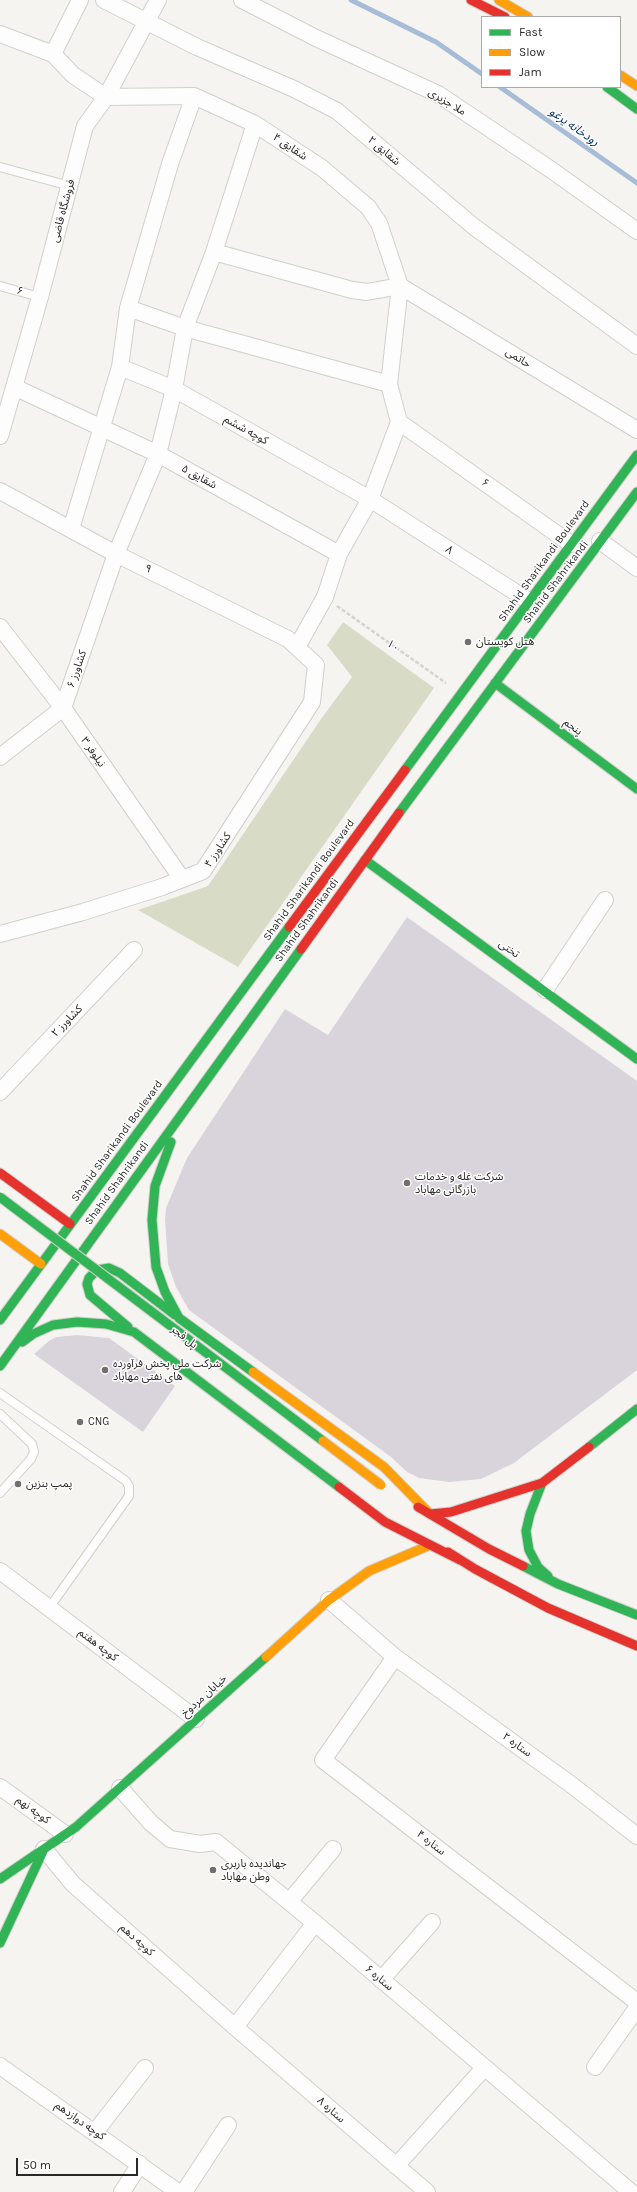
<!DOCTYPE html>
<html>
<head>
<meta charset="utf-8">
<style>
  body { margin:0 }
  #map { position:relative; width:637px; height:2192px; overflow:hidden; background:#f6f4f1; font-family:Karla,sans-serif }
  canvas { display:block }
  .legend { position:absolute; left:481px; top:16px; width:140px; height:72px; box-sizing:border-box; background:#fff; border:1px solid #aaa9a8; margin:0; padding:5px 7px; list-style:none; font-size:12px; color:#2a2826 }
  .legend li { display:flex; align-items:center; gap:8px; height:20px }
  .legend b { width:20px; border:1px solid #aaa9a8 }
  .scale { position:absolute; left:16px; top:2158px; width:122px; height:18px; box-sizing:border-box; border:2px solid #2a2826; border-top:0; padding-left:5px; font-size:12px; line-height:14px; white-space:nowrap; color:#2a2826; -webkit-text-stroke:3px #fff; paint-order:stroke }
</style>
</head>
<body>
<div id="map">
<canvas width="637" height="2192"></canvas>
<ul class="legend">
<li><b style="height:5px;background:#30b455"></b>Fast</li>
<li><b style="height:5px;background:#ff9f0a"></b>Slow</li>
<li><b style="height:5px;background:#e5322d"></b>Jam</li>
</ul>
<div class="scale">50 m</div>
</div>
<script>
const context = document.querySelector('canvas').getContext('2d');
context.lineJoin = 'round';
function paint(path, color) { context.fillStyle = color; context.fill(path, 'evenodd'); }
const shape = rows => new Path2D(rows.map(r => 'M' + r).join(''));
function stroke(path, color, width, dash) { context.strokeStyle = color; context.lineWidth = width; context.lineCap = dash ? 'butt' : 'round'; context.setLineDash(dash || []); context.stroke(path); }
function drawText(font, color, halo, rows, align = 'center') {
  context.font = font + ' Karla,"Noto Sans Arabic",sans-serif'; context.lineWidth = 3; context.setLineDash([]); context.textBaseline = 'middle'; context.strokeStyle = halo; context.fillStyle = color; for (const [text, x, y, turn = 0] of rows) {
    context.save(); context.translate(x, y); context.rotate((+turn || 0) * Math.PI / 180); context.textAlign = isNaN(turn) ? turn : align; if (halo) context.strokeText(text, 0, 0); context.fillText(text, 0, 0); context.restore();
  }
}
paint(shape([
  [343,622,434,688,238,967,138,910,208,886,321,719,352,677,327,645]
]), '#d8dcc7');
stroke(shape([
  [351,0,436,42,482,74],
  [500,87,637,183]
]), '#a7bcd6', 5);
paint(shape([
  [407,917,637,1081,637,1370,514,1463,481,1479,449,1482,419,1478,407,1472,391,1457,189,1310,176,1287,168,1264,165,1220,166,1208,187,1158,285,1009,328,1035],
  [77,1335,109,1338,175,1386,143,1432,34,1354,49,1341,56,1337]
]), '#d9d4dc');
const lane = shape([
  [0,167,70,186],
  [0,286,40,297],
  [0,1393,126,1481,129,1486,129,1496,49,1608],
  [0,1414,32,1444,34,1452,31,1459,0,1493]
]);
const street = shape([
  [104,0,197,47,294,89,337,111,473,226,637,346],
  [242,0,316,38,438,94,550,169,637,231],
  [0,34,53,54,73,75,106,97,194,96,255,124,322,168,368,207,379,223,400,286,389,384,399,422],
  [53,54,80,0],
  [214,252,352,290,367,292,400,286,637,430],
  [128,308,185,328,389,384],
  [120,367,174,389,370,499,529,601],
  [14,387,158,454,339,554,325,597,297,647],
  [399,422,571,544],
  [0,436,40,297,85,126,106,97,158,0],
  [0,491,116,554,288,639,316,665,312,702,203,871,162,887,83,912,0,934],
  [71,529,120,367,128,308,170,164,194,96],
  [600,541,637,568],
  [339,554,370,499,399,422],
  [0,627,63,708,182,879],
  [0,757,63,708,116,554,158,454,174,389,185,328,214,252,255,124],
  [545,990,605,900],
  [0,1092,134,950],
  [0,1571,196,1719],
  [329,1600,395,1657,573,1786,637,1836],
  [395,1657,323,1760,637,2002],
  [0,1787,65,1834],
  [120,1788,151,1823,170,1839,200,1844,216,1842,315,1923,631,2192],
  [44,1849,73,1884,235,2027,427,2192],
  [289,1902,333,1849],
  [381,1980,432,1922],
  [235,2027,315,1923],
  [0,2066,178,2192],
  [595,2067,637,2008],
  [95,2132,145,2068],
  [396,2166,484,2068],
  [122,2192,140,2164],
  [184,2192,228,2125]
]);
const fast = shape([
  [607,87,637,109],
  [495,683,637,789],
  [405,770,637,455],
  [399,813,637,492],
  [365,860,637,1059],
  [171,1142,155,1186,152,1220,156,1267,165,1292,179,1318,253,1372],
  [0,1320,289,927],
  [128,1327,90,1295,87,1284,89,1278,97,1270,109,1268,120,1273,175,1315],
  [22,1342,33,1334,53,1325,77,1322,106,1324,134,1332,339,1487],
  [0,1366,301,949],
  [589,1447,637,1409],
  [542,1483,530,1514,526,1531,529,1550,538,1567,548,1576],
  [523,1566,558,1584,637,1615],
  [0,1879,76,1827,266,1657],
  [0,1943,44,1849]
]);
const slow = shape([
  [499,0,528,17],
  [620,75,637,86],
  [0,1234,41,1264],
  [253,1372,384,1467,430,1514],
  [266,1657,329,1600,369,1571,430,1545]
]);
const jam = shape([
  [471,0,505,17],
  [289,927,405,770],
  [301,949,399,813],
  [0,1173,70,1224],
  [339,1487,385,1522,460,1560],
  [418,1507,489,1549,523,1566],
  [430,1514,451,1512,542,1483,589,1447],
  [448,1552,475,1569,548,1608,637,1646]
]);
stroke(lane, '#d1cfcc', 10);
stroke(street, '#d1cfcc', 18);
stroke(fast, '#d1cfcc', 11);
stroke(slow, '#d1cfcc', 11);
stroke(jam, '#d1cfcc', 11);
stroke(shape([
  [337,606,446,683]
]), '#d3d3d2', 2.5, [4, 2]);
stroke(lane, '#fefdfd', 8);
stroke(street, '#fefdfd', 16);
stroke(fast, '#30b455', 9);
stroke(slow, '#ff9f0a', 9);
stroke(jam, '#e5322d', 9);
const fastBridge = shape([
  [0,1197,323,1441]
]);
const slowBridge = shape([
  [323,1441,381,1485]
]);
stroke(fastBridge, '#d1cfcc', 11, []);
stroke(slowBridge, '#d1cfcc', 11, []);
stroke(fastBridge, '#30b455', 9);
stroke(slowBridge, '#ff9f0a', 9);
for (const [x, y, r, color] of [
  [468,642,4,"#716f6d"],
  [407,1183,4,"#716f6d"],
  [105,1370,4,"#716f6d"],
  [80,1422,4,"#716f6d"],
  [18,1484,4,"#716f6d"],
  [213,1870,4,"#716f6d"]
]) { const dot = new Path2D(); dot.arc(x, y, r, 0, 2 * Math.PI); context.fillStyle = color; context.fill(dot); stroke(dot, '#fff', 1.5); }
drawText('11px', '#2a2826', '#fff', [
  ["ملا جزیری",447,102,31],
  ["شقایق ۴",290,147,34],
  ["شقایق ۲",384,151,40],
  ["فروشگاه قاضی",63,211,-75],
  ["۶",20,291,16],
  ["حاتمی",518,358,31],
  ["کوچه ششم",246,430,29],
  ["شقایق ۵",199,477,29],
  ["۶",485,483,35],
  ["۸",449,550,33],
  ["Shahid Sharikandi Boulevard",544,561,-54],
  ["۹",148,569,27],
  ["Shahid Shahrikandi",556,582,-53],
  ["۱۰",393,646,35],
  ["کشاورز ۶",77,669,-71],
  ["پنجم",573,727,37],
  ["نیلوفر ۳",93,752,55],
  ["کشاورز ۴",218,850,-57],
  ["Shahid Sharikandi Boulevard",309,880,-54],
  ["Shahid Shahrikandi",307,920,-54],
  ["تختی",509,949,36],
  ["کشاورز ۲",67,1021,-46],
  ["Shahid Sharikandi Boulevard",117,1141,-54],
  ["Shahid Shahrikandi",117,1183,-54],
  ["پل فجر",184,1337,38],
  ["کوچه هفتم",98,1645,37],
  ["خیابان مردوخ",204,1696,-42],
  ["ستاره ۲",517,1745,36],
  ["کوچه نهم",33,1810,36],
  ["ستاره ۴",431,1843,38],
  ["کوچه دهم",137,1940,42],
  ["ستاره ۶",379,1978,40],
  ["ستاره ۸",331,2110,41],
  ["کوچه دوازدهم",80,2121,35]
]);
drawText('11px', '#2a2826', '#fff', [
  ["هتل کویستان",476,642],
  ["شرکت غله و خدمات",415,1177],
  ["بازرگانی مهاباد",415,1190],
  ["شرکت ملی پخش فرآورده",113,1364],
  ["های نفتی مهاباد",113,1377],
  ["CNG",88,1422],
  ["پمپ بنزین",26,1484],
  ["جهاندیده باربری",221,1864],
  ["وطن مهاباد",221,1877]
], 'left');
drawText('italic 12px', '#063564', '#fff', [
  ["رودخانه یرغو",574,127,35]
]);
</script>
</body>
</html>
